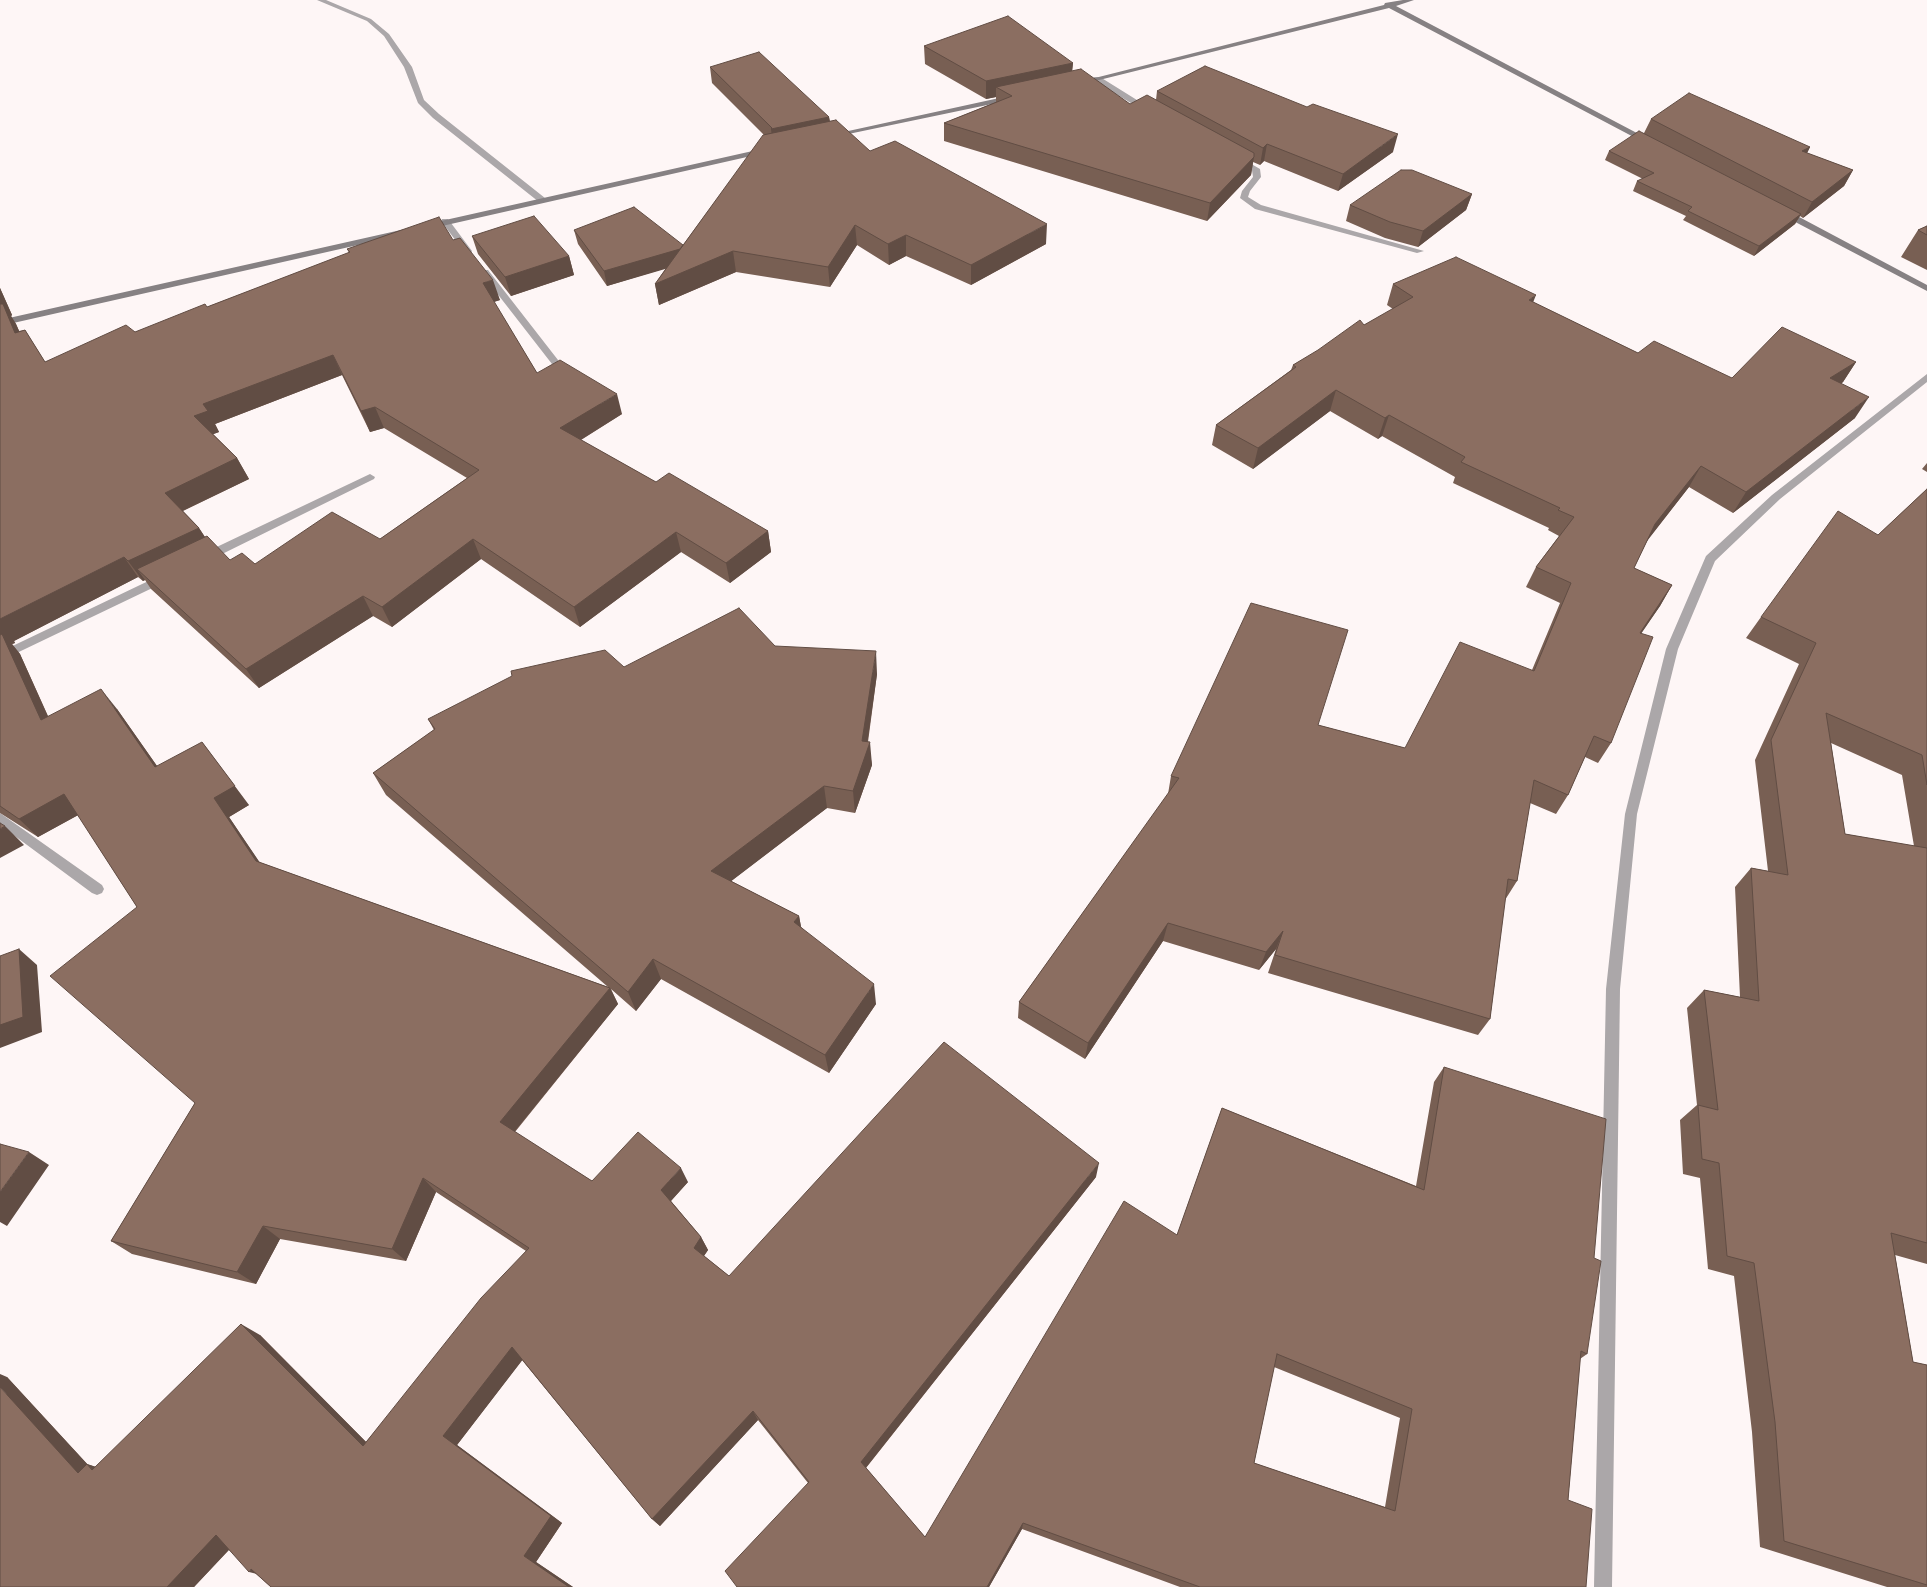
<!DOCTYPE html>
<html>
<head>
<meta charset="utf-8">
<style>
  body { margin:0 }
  canvas { display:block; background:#fef6f6 }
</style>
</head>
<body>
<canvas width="1927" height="1587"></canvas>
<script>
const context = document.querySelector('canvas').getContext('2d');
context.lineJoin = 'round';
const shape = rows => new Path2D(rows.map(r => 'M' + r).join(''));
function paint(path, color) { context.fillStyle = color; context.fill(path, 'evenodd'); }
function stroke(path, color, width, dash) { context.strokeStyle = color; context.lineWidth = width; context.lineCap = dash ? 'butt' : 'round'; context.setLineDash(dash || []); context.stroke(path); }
paint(shape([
  [317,0,326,0,371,19,389,34,412,67,424,100,439,114,545,198,545,202,539,202,433,118,418,103,404,67,384,36,367,21,317,0],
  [1094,77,1100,77,1153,110,1146,112,1094,81,1094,77],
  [1235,158,1241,158,1260,169,1261,177,1250,191,1248,197,1261,205,1424,251,1417,253,1255,209,1240,198,1242,191,1253,177,1252,170,1235,162,1235,158],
  [442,219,448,219,472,251,471,253,465,253,441,221,442,219],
  [482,270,488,270,558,360,558,364,552,364,482,274,482,270],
  [1927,374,1927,382,1780,499,1715,561,1678,649,1637,814,1620,989,1612,1587,1594,1587,1606,989,1625,814,1666,649,1706,556,1772,495,1927,374],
  [370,474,375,477,374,479,210,560,206,561,201,557,202,554,370,474],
  [163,574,167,575,168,578,167,581,0,661,0,652,163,574],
  [0,813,102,885,104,889,102,893,97,895,92,893,0,825,0,813]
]), '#aba7a9');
paint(shape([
  [1403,0,1414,0,1396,6,1652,141,1645,143,1389,8,1079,85,1075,83,1384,5,1385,3,1403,0],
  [1013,95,1016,95,1016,99,834,137,830,135,1013,95],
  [766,148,769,148,769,152,0,326,0,320,766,148],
  [1780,210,1786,210,1927,285,1927,291,1780,214,1780,210]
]), '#868183');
paint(shape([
  [924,46,1073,63,1072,71,1130,104,1156,100,1157,91,1393,152,1338,191,1264,161,1260,165,1253,162,1251,175,1207,221,944,141,944,123,996,102,996,97,986,99,925,64],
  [710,67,829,117,830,121,870,151,1046,244,971,285,906,256,889,265,857,245,830,287,736,272,659,305,655,284,666,268,607,286,578,244,574,230,683,245,764,135,712,83],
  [1651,119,1810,147,1807,153,1853,170,1844,186,1803,218,1800,216,1795,224,1754,256,1683,220,1686,216,1633,191,1637,181,1643,179,1605,160,1609,151,1644,133],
  [1472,194,1466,210,1418,247,1385,238,1346,221,1350,205],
  [1927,226,1927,270,1901,257,1918,230],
  [472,236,569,256,574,275,511,296,478,254],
  [453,240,500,300,494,302,537,373,622,414,581,440,656,482,768,531,771,552,730,583,681,552,580,627,481,559,392,627,373,616,259,688,151,589,145,580,143,581,138,577,14,641,15,643,12,644,20,654,48,716,117,709,157,766,249,805,229,817,259,862,608,987,386,795,373,773,434,730,428,719,624,667,775,646,877,674,868,742,872,765,855,813,827,808,731,881,799,916,801,927,876,1004,829,1073,661,979,636,1011,611,989,618,1004,515,1132,592,1181,688,1182,671,1201,701,1237,708,1250,704,1256,729,1276,1096,1177,866,1468,925,1537,1177,1235,1222,1108,1416,1186,1434,1082,1444,1067,1594,1258,1587,1354,1580,1359,1568,1500,1586,1587,1180,1587,1022,1529,989,1587,737,1587,808,1483,758,1420,660,1526,652,1519,522,1360,457,1445,562,1523,536,1562,573,1587,271,1587,229,1550,194,1587,0,1587,7,1377,87,1464,96,1467,260,1335,366,1442,526,1251,436,1192,406,1261,280,1239,256,1284,132,1254,111,1241,195,1103,137,907,78,815,38,837,0,813,0,288,12,315,11,316,16,324,19,331,25,330,45,362,135,332,207,307,349,253,347,249],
  [342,375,370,432,384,428,467,478,380,539,255,564,230,560,205,537,199,528,183,511,249,479,237,458,213,434,219,432,215,424],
  [1274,1367,1400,1418,1385,1507,1254,1463],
  [1393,284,1533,302,1638,353,1732,378,1856,362,1843,382,1841,384,1855,418,1733,513,1689,487,1648,539,1634,568,1672,585,1660,606,1641,633,1611,743,1598,763,1585,757,1568,795,1556,814,1530,803,1517,881,1505,900,1490,1019,1478,1035,1268,973,1276,949,1259,970,1163,941,1085,1059,1018,1018,1019,1002,1168,794,1171,776,1318,725,1405,748,1532,670,1560,603,1526,587,1536,567,1559,536,1548,530,1549,528,1453,483,1455,477,1382,436,1378,439,1330,411,1253,469,1212,445,1216,425,1291,370,1293,365,1393,309,1387,305],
  [1927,463,1927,472,1922,469],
  [1927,489,1927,1264,1895,1255,1913,1362,1927,1365,1927,1587,1887,1587,1760,1547,1752,1432,1734,1276,1708,1269,1700,1178,1683,1174,1680,1120,1697,1105,1687,1008,1704,990,1740,997,1735,887,1751,868,1768,871,1755,760,1799,664,1746,638,1761,617,1878,535],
  [1831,743,1902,775,1914,846,1845,834]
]), '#785f53');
paint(shape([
  [1073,63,1071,81,996,87,996,97,986,99,986,81],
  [829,117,831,133,773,146,771,129],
  [1398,134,1393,152,1338,191,1343,174],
  [1267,144,1264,161,1260,165,1263,148],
  [1810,147,1802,163,1802,151],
  [1254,157,1251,175,1207,221,1210,203],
  [1853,170,1844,186,1803,218,1812,202],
  [1472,194,1466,210,1418,247,1423,231],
  [1801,214,1795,224,1754,256,1759,246],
  [1047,224,1046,244,971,285,971,265],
  [855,225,857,245,830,287,828,267],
  [906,235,906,256,889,265,888,244],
  [686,247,689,262,607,286,604,271],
  [733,251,736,272,659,305,655,284],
  [569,256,574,275,511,296,505,277],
  [493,280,500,300,490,303,483,283],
  [0,288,12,315,11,316,16,324,29,353,0,318],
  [1536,295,1528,315,1529,300],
  [333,355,342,375,215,424,219,432,206,437,194,416,203,404],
  [1856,362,1843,382,1817,399,1830,378],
  [1336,390,1330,411,1253,469,1258,448],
  [617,394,622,414,566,449,560,428],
  [1869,397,1855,418,1733,513,1746,492],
  [375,407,384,428,370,432,361,411],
  [1389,415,1382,436,1378,439,1385,418],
  [237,458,249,479,178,513,165,493],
  [1701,466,1689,487,1644,545,1655,524],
  [199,528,212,548,137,569,145,580,143,581,128,561],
  [768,531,771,552,730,583,726,563],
  [676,532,681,552,580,627,574,607],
  [473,539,481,559,392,627,382,607],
  [124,557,138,577,14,641,15,643,12,644,20,654,58,739,41,720,0,650,0,619],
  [1672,585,1660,606,1628,653,1640,633],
  [363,596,373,616,259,688,246,669],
  [876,651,877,674,866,752,870,742,872,765,855,813,853,791,862,741],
  [101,689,117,709,171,786,155,767],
  [202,742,249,805,229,817,271,879,256,861,214,798],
  [824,786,827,808,717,892,711,871],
  [64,794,82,813,38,837,19,819],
  [5,826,24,845,0,858,0,829],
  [799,916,803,937,794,922],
  [1168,923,1163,941,1085,1059,1088,1043],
  [1283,931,1276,949,1259,970,1266,952],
  [19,949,37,965,42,1032,0,1048,0,1025],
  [653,959,661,979,636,1011,628,992],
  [874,984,876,1004,829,1073,825,1055],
  [610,988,618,1004,510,1137,500,1122],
  [29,1152,49,1165,7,1226,0,1222,0,1192],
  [1099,1163,1096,1177,864,1470,861,1462],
  [681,1168,688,1182,669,1203,661,1190],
  [423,1178,436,1192,406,1261,392,1249],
  [263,1226,280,1239,256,1284,237,1272],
  [701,1237,708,1250,701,1260,694,1248],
  [241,1324,260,1335,379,1455,363,1446],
  [512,1347,524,1358,457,1445,562,1523,536,1562,573,1587,569,1587,524,1556,443,1436],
  [0,1374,7,1377,102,1480,78,1473,0,1387],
  [753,1411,758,1420,660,1526,652,1519],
  [87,1464,111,1472,92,1470],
  [1023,1523,1022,1529,989,1587,987,1587],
  [216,1535,237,1541,194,1587,167,1587],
  [251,1569,269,1577,249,1572]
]), '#614d44');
const building = shape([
  [1008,16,1073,63,986,81,924,46,1008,16],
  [759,52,829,117,771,129,772,128,710,67,759,52],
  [1205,66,1307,107,1313,104,1398,134,1343,174,1267,144,1263,148,1157,91,1205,66],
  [1081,69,1130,104,1147,95,1254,153,1254,157,1210,203,944,123,1012,96,996,87,1081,69],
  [1689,93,1810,147,1802,151,1853,170,1812,202,1651,119,1689,93],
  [836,120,870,151,895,141,1047,224,971,265,906,235,888,244,855,225,828,267,733,251,655,284,763,135,836,120],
  [1639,131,1801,214,1759,246,1688,211,1692,207,1637,181,1654,173,1609,151,1639,131],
  [1401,170,1412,170,1472,194,1423,231,1390,222,1350,205,1401,170],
  [634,207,683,245,680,249,604,271,574,230,634,207],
  [534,216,569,256,505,277,472,236,534,216],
  [439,217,453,240,460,238,493,280,483,283,537,373,560,360,617,394,560,428,656,482,669,473,768,531,726,563,676,532,574,607,473,539,382,607,363,596,246,669,137,569,207,536,230,560,242,553,255,564,332,512,380,539,479,470,375,407,361,411,333,355,203,404,208,411,194,416,237,458,165,493,199,528,128,561,124,557,0,619,0,304,3,304,15,333,25,330,45,362,126,325,135,332,205,304,207,307,350,252,347,249,439,217],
  [1927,226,1927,235,1918,230,1927,226],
  [1456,257,1536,295,1529,300,1638,353,1654,341,1732,378,1782,327,1856,362,1830,378,1869,397,1746,492,1701,466,1655,524,1634,568,1672,585,1640,633,1653,637,1611,743,1594,736,1568,795,1534,780,1517,881,1508,879,1490,1019,1275,955,1283,931,1266,952,1168,923,1088,1043,1019,1002,1179,778,1171,776,1251,603,1348,630,1318,725,1405,748,1460,642,1534,671,1571,583,1536,567,1574,517,1558,510,1560,508,1461,462,1465,457,1389,415,1385,418,1336,390,1258,448,1216,425,1296,367,1293,365,1318,350,1360,320,1364,325,1413,297,1393,284,1456,257],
  [1927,489,1927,785,1922,755,1826,713,1845,834,1927,848,1927,1243,1891,1233,1913,1362,1927,1365,1927,1585,1784,1541,1775,1422,1754,1263,1727,1256,1719,1163,1702,1159,1698,1105,1718,1110,1704,990,1759,1001,1751,868,1788,875,1771,740,1816,643,1761,617,1838,511,1878,535,1927,489],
  [739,608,775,646,876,651,862,741,870,742,853,791,824,786,711,871,799,916,794,922,874,984,825,1055,653,959,628,992,373,773,435,729,428,719,512,676,511,671,605,650,624,667,739,608],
  [2,634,41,720,101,689,155,767,202,742,235,786,214,798,256,861,610,988,500,1122,592,1181,638,1132,681,1168,661,1190,701,1237,694,1248,729,1276,944,1042,1099,1163,861,1462,925,1537,1124,1201,1177,1235,1222,1108,1424,1190,1444,1067,1606,1119,1594,1258,1601,1261,1587,1354,1581,1351,1568,1500,1592,1509,1586,1587,1200,1587,1023,1523,987,1587,737,1587,725,1571,809,1482,753,1411,652,1519,512,1347,443,1436,551,1516,524,1556,569,1587,271,1587,251,1569,249,1572,216,1535,167,1587,0,1587,0,1387,78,1473,87,1464,92,1470,241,1324,363,1446,481,1298,529,1248,423,1178,392,1249,263,1226,237,1272,111,1241,195,1103,50,976,137,907,64,794,19,819,0,806,0,635,2,634],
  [1277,1354,1412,1409,1395,1511,1254,1463,1277,1354],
  [0,823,5,826,0,829,0,823],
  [19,949,23,1017,0,1025,0,956,19,949],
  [0,1144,29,1152,0,1192,0,1144]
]);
paint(building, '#8b6e61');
stroke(building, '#614d44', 1);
</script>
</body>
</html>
